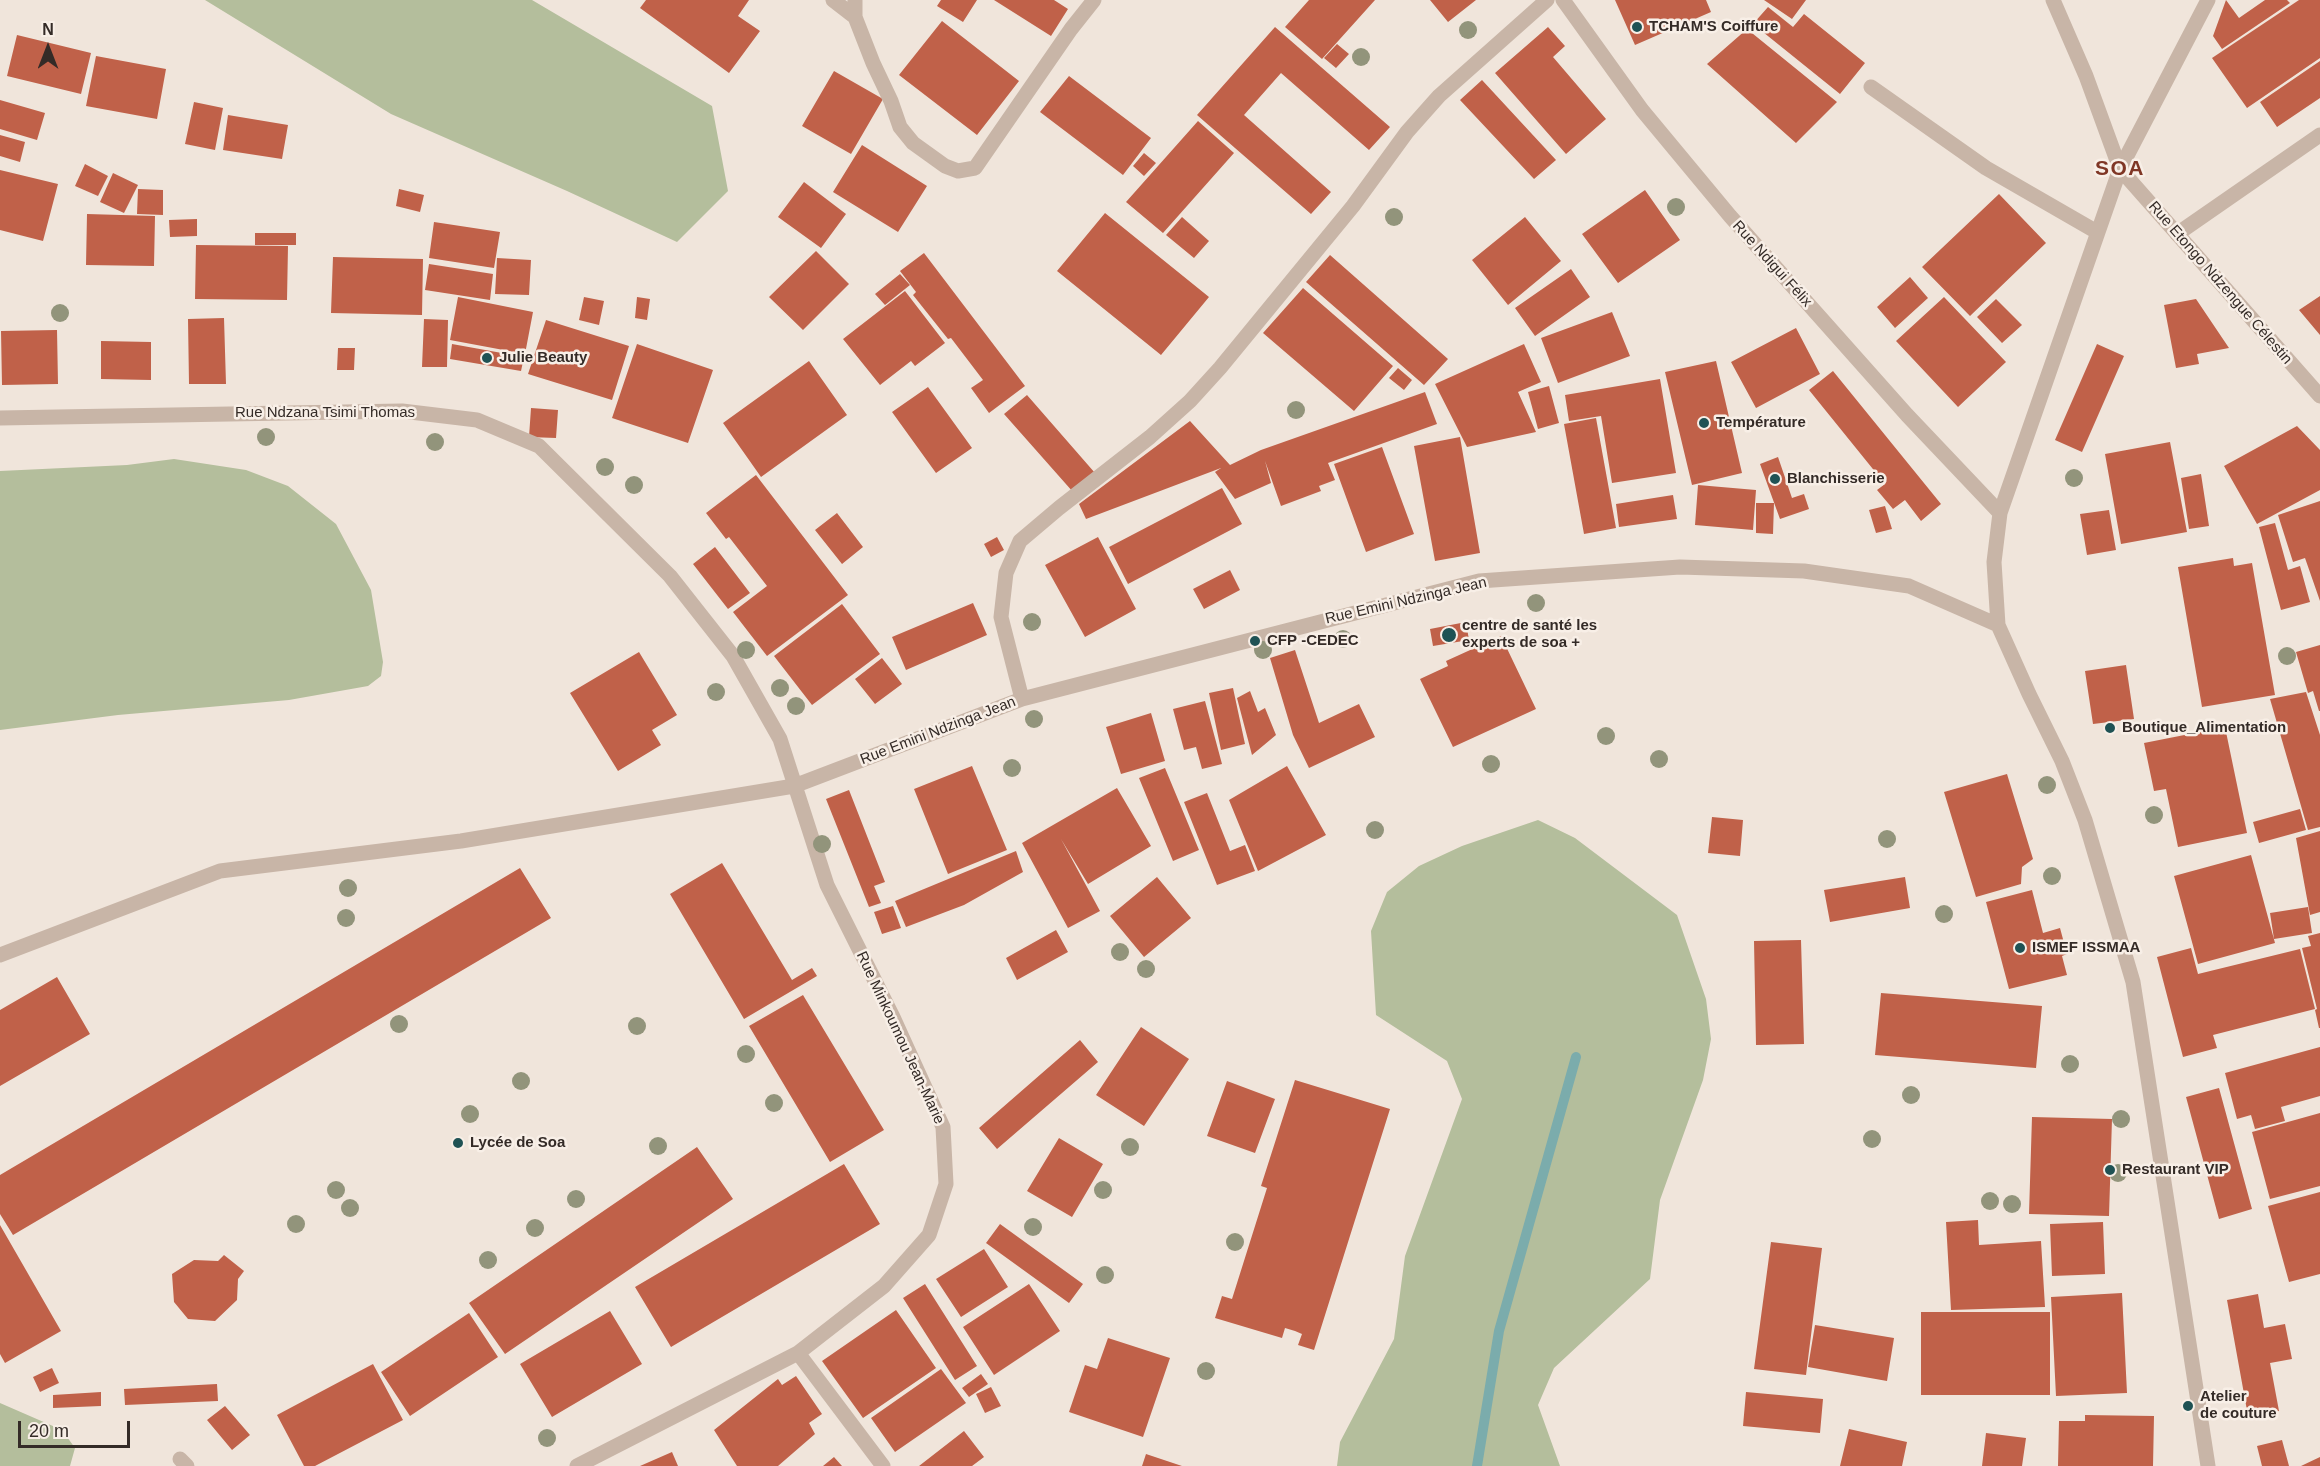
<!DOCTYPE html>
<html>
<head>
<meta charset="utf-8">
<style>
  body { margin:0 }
  #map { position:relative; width:2320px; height:1466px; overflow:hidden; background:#f0e5db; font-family:Helvetica,sans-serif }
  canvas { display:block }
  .north { position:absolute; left:18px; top:18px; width:60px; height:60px; -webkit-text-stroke:4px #f8efe7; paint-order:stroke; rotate:0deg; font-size:16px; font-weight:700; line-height:24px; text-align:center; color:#342b27 }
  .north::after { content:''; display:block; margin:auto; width:21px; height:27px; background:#342b27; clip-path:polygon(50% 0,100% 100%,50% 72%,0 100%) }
  .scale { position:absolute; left:18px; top:1421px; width:112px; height:27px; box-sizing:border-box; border:3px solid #342b27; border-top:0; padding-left:8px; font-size:18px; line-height:21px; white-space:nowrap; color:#342b27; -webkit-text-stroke:4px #f8efe7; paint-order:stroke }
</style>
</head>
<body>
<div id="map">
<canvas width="2320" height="1466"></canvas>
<div class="north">N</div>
<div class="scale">20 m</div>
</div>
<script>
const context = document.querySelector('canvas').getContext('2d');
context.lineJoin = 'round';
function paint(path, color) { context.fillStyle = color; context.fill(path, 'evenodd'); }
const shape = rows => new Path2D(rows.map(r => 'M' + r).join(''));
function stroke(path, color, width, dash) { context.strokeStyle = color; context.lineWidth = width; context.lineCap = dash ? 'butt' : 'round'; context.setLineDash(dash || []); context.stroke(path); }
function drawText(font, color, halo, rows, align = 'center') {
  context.font = font + ' Helvetica,sans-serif'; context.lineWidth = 5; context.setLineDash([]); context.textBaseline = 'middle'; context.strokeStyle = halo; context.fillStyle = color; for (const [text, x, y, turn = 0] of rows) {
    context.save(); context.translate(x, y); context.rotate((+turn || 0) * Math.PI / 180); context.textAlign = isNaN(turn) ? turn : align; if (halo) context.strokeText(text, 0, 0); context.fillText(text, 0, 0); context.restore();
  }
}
paint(shape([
  [205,0,532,0,712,106,728,191,677,242,567,191,391,114],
  [174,459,246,470,288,486,336,524,371,590,383,662,381,676,368,686,289,700,118,715,0,730,0,471,127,465],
  [1538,820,1575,838,1677,915,1706,999,1711,1039,1703,1080,1660,1200,1650,1279,1554,1368,1538,1405,1560,1466,1337,1466,1340,1442,1394,1339,1405,1256,1462,1099,1447,1061,1376,1015,1371,931,1387,892,1419,866,1462,846],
  [0,1403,62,1430,75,1448,70,1466,0,1466]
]), '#b4be9c');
stroke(shape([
  [1477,1466,1499,1331,1576,1057]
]), '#7bacac', 10);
paint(shape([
  [646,0,749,0,738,16,760,31,729,73,640,8],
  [941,0,977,0,963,22,937,6],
  [994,0,1054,0,1068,9,1051,36],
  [1309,0,1375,0,1322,59,1285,27],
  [1430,0,1476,0,1448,22],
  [1615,0,1706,0,1711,12,1635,45],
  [1764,0,1806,0,1792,19],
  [2226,0,2239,18,2265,0,2287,0,2290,3,2222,49,2213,36],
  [2299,0,2320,0,2320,58,2247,108,2212,58],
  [1768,7,1793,27,1804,14,1865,63,1840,94,1753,24],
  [942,21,1019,81,977,135,899,75],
  [1275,27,1390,127,1369,150,1281,73,1244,115,1331,192,1311,214,1197,115],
  [1548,27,1565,46,1553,57,1606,119,1566,154,1495,73],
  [1747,29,1837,102,1796,143,1707,64],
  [17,35,91,53,81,94,7,76],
  [1337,44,1349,54,1336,68,1324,58],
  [96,56,166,69,157,119,86,106],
  [2320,61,2320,98,2277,127,2260,102],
  [834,71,883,99,851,154,802,126],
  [1069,76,1151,138,1123,175,1040,112],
  [1482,80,1556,160,1534,179,1460,100],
  [0,100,45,113,37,140,0,129],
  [194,102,223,108,215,150,185,144],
  [228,115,288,125,282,159,223,150],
  [1198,121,1234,153,1163,233,1126,202],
  [0,135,25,142,20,162,0,156],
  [862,145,927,186,898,232,833,192],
  [1144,153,1156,163,1144,176,1133,166],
  [85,164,108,176,98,196,75,186],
  [0,170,58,184,43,241,0,230],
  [113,173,138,185,124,213,100,202],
  [804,182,846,214,821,248,778,217],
  [138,189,163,190,163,215,137,214],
  [399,189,424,195,420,212,396,206],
  [1645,190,1680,240,1618,283,1582,234],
  [1999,194,2046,243,1970,316,1922,267],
  [1105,213,1209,297,1161,355,1057,271],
  [87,214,155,216,154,266,86,265],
  [1182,217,1209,241,1194,258,1166,235],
  [1525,217,1561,261,1508,305,1472,260],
  [197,219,197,236,170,237,169,220],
  [434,222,500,232,494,268,429,258],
  [255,233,296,233,296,245,255,245],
  [196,245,288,246,287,300,195,299],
  [816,251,849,284,803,330,769,297],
  [924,253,1025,386,989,413,971,388,983,380,951,338,948,339,913,295,916,292,900,271],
  [1330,255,1448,359,1424,385,1306,282],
  [333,257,423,259,422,315,331,313],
  [497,258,531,260,529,295,495,294],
  [429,264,493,274,490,300,425,290],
  [1571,269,1590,297,1535,336,1515,308],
  [900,274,910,285,885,305,875,294],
  [1910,277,1928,298,1895,328,1877,307],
  [1303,288,1393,366,1354,411,1263,333],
  [905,291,945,343,915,366,911,361,880,385,843,339],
  [2320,296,2320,335,2299,310],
  [458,297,533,312,525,354,450,340],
  [584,297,604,301,599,325,579,320],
  [637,297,650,299,647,320,635,318],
  [1944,297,2006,362,1958,407,1896,341],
  [1996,299,2022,325,2002,343,1977,317],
  [2196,299,2229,348,2197,354,2199,364,2176,368,2164,305],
  [1612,312,1630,356,1558,383,1541,338],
  [224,318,226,384,189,384,188,319],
  [424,319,448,320,447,367,422,367],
  [546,320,629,346,612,400,528,374],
  [1796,328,1820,374,1756,408,1731,362],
  [57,330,58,384,2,385,1,331],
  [101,341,151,342,151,380,101,379],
  [452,344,524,357,521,371,450,359],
  [637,344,713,370,688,443,612,418],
  [1524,344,1541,382,1518,392,1536,432,1467,447,1435,384],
  [2097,344,2124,356,2082,452,2055,440],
  [338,348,355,348,354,370,337,370],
  [809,361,847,415,761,477,723,423],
  [1716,361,1742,473,1692,485,1665,372],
  [1398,368,1412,380,1404,390,1389,378],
  [1833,371,1941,504,1921,521,1905,500,1893,509,1877,490,1885,484,1809,390],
  [1660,379,1676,473,1612,483,1601,416,1569,421,1565,395],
  [1549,386,1559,423,1538,429,1528,392],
  [928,387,972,448,936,473,892,412],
  [1425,392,1437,424,1328,463,1335,480,1319,486,1321,491,1281,506,1265,461,1271,483,1235,499,1215,472,1221,468,1086,519,1079,504,1190,421,1230,465,1261,450],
  [1027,395,1095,473,1073,492,1004,414],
  [531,408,558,410,556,438,529,437],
  [1596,418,1616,528,1584,534,1564,424],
  [2297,426,2320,450,2320,490,2257,524,2224,466],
  [1460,437,1480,553,1435,561,1414,446],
  [2170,442,2187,532,2121,544,2105,454],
  [1382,447,1414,534,1366,552,1334,464],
  [1778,457,1792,498,1804,494,1809,509,1780,519,1760,464],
  [2201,474,2209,526,2189,529,2181,478],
  [756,475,848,595,767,656,733,612,767,586,729,537,726,539,706,513],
  [1698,485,1756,490,1753,530,1695,525],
  [1222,488,1242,524,1128,584,1109,547],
  [1673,495,1677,519,1619,527,1616,504],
  [2320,501,2320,601,2305,558,2293,562,2278,515],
  [1756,503,1774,503,1773,534,1756,533],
  [1885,506,1892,529,1876,533,1869,510],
  [2109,510,2116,550,2087,555,2080,514],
  [837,513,863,547,842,564,815,530],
  [2275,523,2288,570,2300,566,2310,602,2281,610,2259,527],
  [997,537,1004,550,991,557,984,544],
  [1098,537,1136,609,1085,637,1045,565],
  [715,547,750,593,728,609,693,564],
  [2233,558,2234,566,2252,563,2275,695,2202,707,2178,567],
  [1230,570,1240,590,1204,609,1193,589],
  [973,603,987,635,906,670,892,637],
  [842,604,880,654,812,705,774,656],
  [1466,622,1469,640,1433,646,1430,629],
  [1501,636,1536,709,1453,747,1420,679,1448,666,1446,661],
  [2320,645,2320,711,2319,711,2313,691,2308,693,2296,652],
  [1295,650,1319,723,1359,704,1375,737,1309,768,1293,735,1270,658],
  [639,652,677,715,652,730,661,745,618,771,570,693],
  [882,658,902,684,875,704,855,679],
  [2126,665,2134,719,2093,724,2085,671],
  [1233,688,1245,744,1221,750,1209,693],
  [1250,691,1258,712,1265,708,1276,735,1252,755,1237,698],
  [2306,692,2320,735,2320,827,2308,830,2270,699],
  [1205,701,1222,764,1202,769,1196,747,1184,750,1173,709],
  [1151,713,1165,761,1121,774,1106,727],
  [2225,727,2247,833,2178,847,2166,789,2154,791,2144,743],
  [972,766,1007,850,948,874,914,789],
  [1287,766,1326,835,1258,871,1229,800],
  [1165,768,1199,850,1173,861,1139,778],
  [2007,774,2033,859,2022,867,2021,884,1976,897,1944,792],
  [1117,788,1151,846,1088,884,1061,839,1100,911,1068,928,1022,843],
  [849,790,885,882,874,886,881,903,869,907,826,799],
  [1207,793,1230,851,1245,845,1255,871,1217,885,1184,802],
  [2300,809,2306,830,2259,843,2253,822],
  [1712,817,1743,820,1740,856,1708,853],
  [2320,831,2320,912,2310,915,2296,838],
  [1016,851,1023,872,964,905,906,927,895,901],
  [2251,855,2275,943,2198,964,2174,876],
  [722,863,792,980,812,968,817,976,744,1019,670,894],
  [520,868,551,918,13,1235,0,1214,0,1175],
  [1157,877,1191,918,1144,957,1110,916],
  [1905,877,1910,908,1830,922,1824,890],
  [2032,890,2043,933,2060,928,2067,954,2062,956,2067,975,2009,989,1986,902],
  [893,906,901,928,882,934,874,912],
  [2308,907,2312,933,2274,939,2270,913],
  [1056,930,1068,952,1017,980,1006,958],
  [2320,933,2320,1028,2319,1028,2315,1010,2317,1009,2302,948,2311,946,2308,936],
  [1801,940,1804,1044,1756,1045,1754,941],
  [2191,948,2198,974,2300,949,2315,1009,2213,1035,2217,1048,2183,1057,2157,957],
  [57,977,90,1034,0,1086,0,1010],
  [1881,993,2042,1006,2036,1068,1875,1055],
  [803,995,884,1130,830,1162,749,1026],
  [1141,1027,1189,1059,1144,1126,1096,1095],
  [1080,1040,1098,1062,997,1149,979,1128],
  [2320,1047,2320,1096,2281,1107,2285,1121,2255,1129,2251,1115,2237,1119,2225,1073],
  [1295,1080,1390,1109,1314,1350,1298,1345,1302,1334,1295,1331,1285,1328,1282,1338,1215,1318,1222,1296,1232,1299,1267,1188,1261,1186],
  [1227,1081,1275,1099,1255,1153,1207,1136],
  [2219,1088,2252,1209,2219,1219,2186,1097],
  [2320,1113,2320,1186,2270,1199,2252,1132],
  [2032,1117,2112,1119,2109,1216,2029,1214],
  [1059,1138,1103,1164,1072,1217,1027,1191],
  [697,1147,733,1199,505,1354,469,1303],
  [844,1164,880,1224,671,1347,635,1287],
  [2320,1192,2320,1274,2289,1282,2268,1206],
  [1978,1220,1979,1245,2041,1241,2045,1307,1951,1310,1946,1222],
  [2103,1222,2105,1274,2052,1276,2050,1224],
  [1000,1224,1083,1284,1069,1303,986,1243],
  [0,1225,61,1331,5,1363,0,1354],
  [1771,1242,1822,1248,1806,1375,1754,1369],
  [984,1249,1008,1287,961,1317,936,1279],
  [224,1255,244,1271,238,1279,237,1300,215,1321,188,1319,174,1302,172,1274,194,1260,218,1261],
  [925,1284,977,1366,955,1380,903,1298],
  [1029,1284,1060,1331,994,1375,963,1327],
  [2122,1293,2127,1393,2056,1396,2051,1297],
  [2258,1294,2264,1328,2285,1324,2292,1359,2270,1363,2279,1411,2248,1416,2227,1300],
  [896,1310,936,1368,863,1418,822,1361],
  [610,1311,642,1364,552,1417,520,1364],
  [1921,1312,2050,1312,2050,1395,1921,1395],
  [469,1313,498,1357,410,1416,381,1372],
  [1815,1325,1894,1338,1887,1381,1808,1367],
  [1108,1338,1170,1358,1143,1437,1069,1412,1085,1365,1097,1369],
  [373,1364,403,1420,315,1466,304,1466,277,1415],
  [52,1368,59,1383,40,1392,33,1377],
  [941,1369,966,1403,895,1452,871,1418],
  [981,1374,988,1384,969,1397,962,1388],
  [796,1376,822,1414,809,1423,815,1434,778,1466,737,1466,714,1430,778,1379,782,1385],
  [217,1384,218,1401,125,1405,124,1389],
  [991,1387,1001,1406,985,1413,976,1394],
  [101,1392,101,1406,53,1408,53,1395],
  [1746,1392,1823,1399,1820,1433,1743,1426],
  [225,1406,250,1435,232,1450,207,1420],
  [2085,1415,2154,1416,2153,1466,2058,1466,2059,1421,2085,1421],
  [1849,1429,1907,1442,1902,1466,1840,1466],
  [964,1431,984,1457,972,1466,919,1466],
  [1986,1433,2026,1438,2022,1466,1982,1466],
  [2282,1440,2289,1466,2262,1466,2257,1446],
  [672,1452,678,1466,640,1466],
  [1146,1454,1182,1466,1142,1466],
  [834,1457,842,1466,823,1466],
  [2320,1457,2320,1466,2301,1466]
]), '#c06149');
stroke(shape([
  [833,0,855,17],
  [855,0,855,17,873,63,891,101,900,127,913,143,945,166,958,171,975,168,1071,29,1094,0],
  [1563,0,1642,110,1730,216,1907,415,2000,513],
  [2208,0,2120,169,2000,513,1994,562,1998,625,2029,694,2062,761,2085,820,2133,982,2208,1466],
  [1871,87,1986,168,2097,232],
  [2177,234,2320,135],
  [0,418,402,411,477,420,539,446,670,576,733,656,780,739,827,885,893,1017,943,1127,946,1184,929,1235,884,1286,798,1353,577,1466],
  [1022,699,1001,617,1006,573,1020,541,1059,508,1150,437,1190,401,1220,368,1353,206,1407,132,1439,96,1547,0],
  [0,955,220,871,461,841,794,786,1022,699,1479,581,1680,567,1804,571,1909,586,1998,625],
  [798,1353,883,1466],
  [180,1459,187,1466]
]), '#c8b5a7', 15);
stroke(shape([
  [2053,0,2086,76,2120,169,2320,396]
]), '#c8b5a7', 15);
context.fillStyle = '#92947b';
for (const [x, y] of [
  [1468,30],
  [1361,57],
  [1676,207],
  [1394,217],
  [60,313],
  [1296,410],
  [266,437],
  [435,442],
  [605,467],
  [2074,478],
  [634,485],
  [1536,603],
  [1032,622],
  [1343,639],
  [746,650],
  [1263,650],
  [2287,656],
  [780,688],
  [716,692],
  [796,706],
  [1034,719],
  [1606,736],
  [1659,759],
  [1491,764],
  [1012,768],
  [2047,785],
  [2154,815],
  [1375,830],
  [1887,839],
  [822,844],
  [2052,876],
  [348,888],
  [1944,914],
  [346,918],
  [1120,952],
  [1146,969],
  [399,1024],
  [637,1026],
  [746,1054],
  [2070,1064],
  [521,1081],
  [1911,1095],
  [774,1103],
  [470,1114],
  [2121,1119],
  [1872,1139],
  [658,1146],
  [1130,1147],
  [2118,1173],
  [336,1190],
  [1103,1190],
  [576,1199],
  [1990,1201],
  [2012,1204],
  [350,1208],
  [296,1224],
  [1033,1227],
  [535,1228],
  [1235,1242],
  [488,1260],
  [1105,1275],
  [1206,1371],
  [547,1438]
]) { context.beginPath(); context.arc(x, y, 9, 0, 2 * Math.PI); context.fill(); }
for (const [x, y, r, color] of [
  [1637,27,6,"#1f5254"],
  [487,358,6,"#1f5254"],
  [1704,423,6,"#1f5254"],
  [1775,479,6,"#1f5254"],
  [1449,635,8,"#1f5254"],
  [1255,641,6,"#1f5254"],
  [2110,728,6,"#1f5254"],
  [2020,948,6,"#1f5254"],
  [458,1143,6,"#1f5254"],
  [2110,1170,6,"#1f5254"],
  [2188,1406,6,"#1f5254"]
]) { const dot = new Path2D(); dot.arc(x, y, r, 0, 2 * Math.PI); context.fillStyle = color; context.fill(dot); stroke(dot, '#f8efe7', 2); }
drawText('bold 15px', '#342b27', '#f8efe7', [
  ["TCHAM'S Coiffure",1649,27],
  ["Julie Beauty",499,358],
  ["Température",1716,423],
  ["Blanchisserie",1787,479],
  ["centre de santé les",1462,626],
  ["experts de soa +",1462,643],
  ["CFP -CEDEC",1267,641],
  ["Boutique_Alimentation",2122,728],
  ["ISMEF ISSMAA",2032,948],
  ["Lycée de Soa",470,1143],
  ["Restaurant VIP",2122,1170],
  ["Atelier",2200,1397],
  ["de couture",2200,1414]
], 'left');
drawText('15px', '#342b27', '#f8efe7', [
  ["Rue Ndigui Félix",1772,264,48],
  ["Rue Etongo Ndzengue Célestin",2220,283,49],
  ["Rue Ndzana Tsimi Thomas",325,413],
  ["Rue Emini Ndzinga Jean",1406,601,-13],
  ["Rue Emini Ndzinga Jean",938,731,-21],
  ["Rue Minkoumou Jean-Marie",900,1038,65]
]);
context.letterSpacing = '1.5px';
drawText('bold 21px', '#7f3625', '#f8efe7', [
  ["SOA",2120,169]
]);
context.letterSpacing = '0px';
</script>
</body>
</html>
